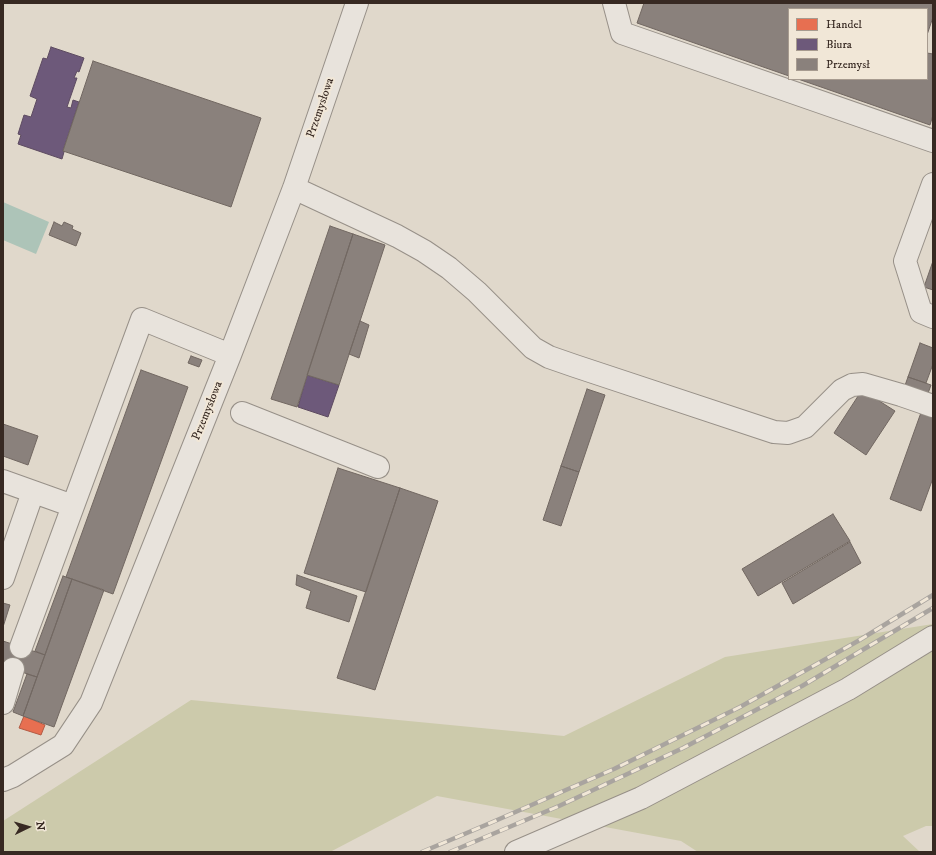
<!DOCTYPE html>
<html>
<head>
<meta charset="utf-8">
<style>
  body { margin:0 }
  #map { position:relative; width:936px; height:855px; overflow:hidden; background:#e0d8cb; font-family:"IM FELL DW Pica",serif }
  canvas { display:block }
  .frame { position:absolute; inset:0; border:4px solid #372922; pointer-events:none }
  .legend { position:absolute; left:788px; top:8px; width:140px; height:72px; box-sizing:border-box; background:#f1e7d7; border:1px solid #a79b8f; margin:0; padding:5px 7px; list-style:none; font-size:12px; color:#372922 }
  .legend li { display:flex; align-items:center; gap:8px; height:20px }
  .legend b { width:20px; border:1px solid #a79b8f }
  .north { position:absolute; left:8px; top:807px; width:40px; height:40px; -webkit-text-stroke:3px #f1e7d7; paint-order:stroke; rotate:85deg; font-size:11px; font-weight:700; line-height:16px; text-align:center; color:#372922 }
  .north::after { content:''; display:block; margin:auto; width:14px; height:18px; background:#372922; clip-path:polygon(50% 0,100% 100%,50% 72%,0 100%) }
</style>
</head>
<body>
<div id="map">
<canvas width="936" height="855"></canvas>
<div class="frame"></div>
<ul class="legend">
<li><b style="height:11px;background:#e76f51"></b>Handel</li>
<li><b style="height:11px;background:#6d597a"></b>Biura</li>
<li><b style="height:11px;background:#8a817c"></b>Przemysł</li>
</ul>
<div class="north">N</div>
</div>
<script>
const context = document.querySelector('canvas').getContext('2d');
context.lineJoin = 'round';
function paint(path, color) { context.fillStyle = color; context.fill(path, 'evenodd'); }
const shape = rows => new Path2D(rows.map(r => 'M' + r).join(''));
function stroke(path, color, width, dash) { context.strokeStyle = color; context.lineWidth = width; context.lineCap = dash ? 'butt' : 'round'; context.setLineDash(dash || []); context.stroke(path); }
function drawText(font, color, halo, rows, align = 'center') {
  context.font = font + ' "IM FELL DW Pica",serif'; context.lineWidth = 4; context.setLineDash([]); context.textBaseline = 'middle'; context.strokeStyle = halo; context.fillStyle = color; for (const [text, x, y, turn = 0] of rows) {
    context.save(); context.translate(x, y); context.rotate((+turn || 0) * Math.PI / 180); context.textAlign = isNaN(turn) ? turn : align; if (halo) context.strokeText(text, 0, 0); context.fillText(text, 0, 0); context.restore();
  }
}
paint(shape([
  [933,624,933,826,926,826,903,836,920,852,698,852,681,841,437,796,330,852,3,852,3,821,191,700,564,736,725,657]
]), '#cccaab');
paint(shape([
  [3,202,49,222,36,254,3,240]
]), '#adc4b8');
const shops = shape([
  [24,716,45,725,41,735,19,728,24,716]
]);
paint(shops, '#e76f51');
stroke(shops, '#b25a43', 1);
const offices = shape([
  [51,47,84,58,79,72,77,71,74,78,77,78,67,107,71,108,73,100,79,102,63,151,64,152,62,159,18,144,21,135,18,134,24,115,31,117,37,99,30,96,43,58,47,59,51,47],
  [307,375,339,385,328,417,298,407,307,375]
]);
paint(offices, '#6d597a');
stroke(offices, '#5d4b60', 1);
const industry = shape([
  [644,3,933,3,933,17,927,35,927,9,789,9,789,76,637,23,644,3],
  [927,53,933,54,933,115,930,125,798,79,927,79,927,53],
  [93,61,261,118,231,207,63,151,93,61],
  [54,222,62,226,64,222,73,226,72,229,81,233,76,246,49,235,54,222],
  [330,226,353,234,297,407,271,399,330,226],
  [353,234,385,245,339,385,307,375,353,234],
  [933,261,933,290,924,287,933,261],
  [360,321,369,325,359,358,349,354,360,321],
  [920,343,933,348,933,364,926,383,908,377,920,343],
  [191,356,202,360,199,367,188,363,191,356],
  [141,370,188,387,113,594,66,577,141,370],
  [908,377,931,385,926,399,903,391,908,377],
  [587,389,605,395,579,472,561,466,587,389],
  [862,390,895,411,866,455,834,433,862,390],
  [923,407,933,411,933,478,921,511,890,499,923,407],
  [3,424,38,436,28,465,3,456,3,424],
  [561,466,579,472,561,526,543,520,561,466],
  [338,468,400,488,366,592,304,573,338,468],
  [400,488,438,501,375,690,337,678,400,488],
  [833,514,850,541,758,596,742,569,833,514],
  [850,542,861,563,793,604,782,583,850,542],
  [297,575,357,596,349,622,306,608,311,591,296,585,297,575],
  [63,576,72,579,45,655,35,651,63,576],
  [72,579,104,590,54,727,23,716,72,579],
  [3,603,10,605,3,627,3,603],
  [3,641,45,655,37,677,3,666,3,641],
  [27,674,37,677,23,716,13,712,27,674]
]);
paint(industry, '#8a817c');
stroke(industry, '#716761', 1);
const minor = shape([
  [614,3,622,33,933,141],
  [933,184,905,261,921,312,933,317],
  [294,188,397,236,424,251,449,268,477,292,533,348,549,357,575,366,774,432,788,433,805,427,842,390,852,385,863,384,901,395,933,406],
  [242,413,378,467],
  [3,481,73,506],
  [3,578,33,492],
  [21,647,142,319,230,355],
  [3,703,13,669],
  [3,780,13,776,63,745,91,703,230,355,294,188,357,3],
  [516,852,641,798,848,689,933,637]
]);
stroke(minor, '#979088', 24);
stroke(minor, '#e8e3dc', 22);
const rail = shape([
  [422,852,488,824,614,769,740,707,858,641,933,595],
  [450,852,559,806,683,748,802,686,933,608]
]);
stroke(rail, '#a9a49f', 4.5);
stroke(rail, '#f1e7d7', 3, [9]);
drawText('12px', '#372922', '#f1e7d7', [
  ["Przemysłowa",321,108,-71],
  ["Przemysłowa",208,411,-68]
]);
</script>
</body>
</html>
